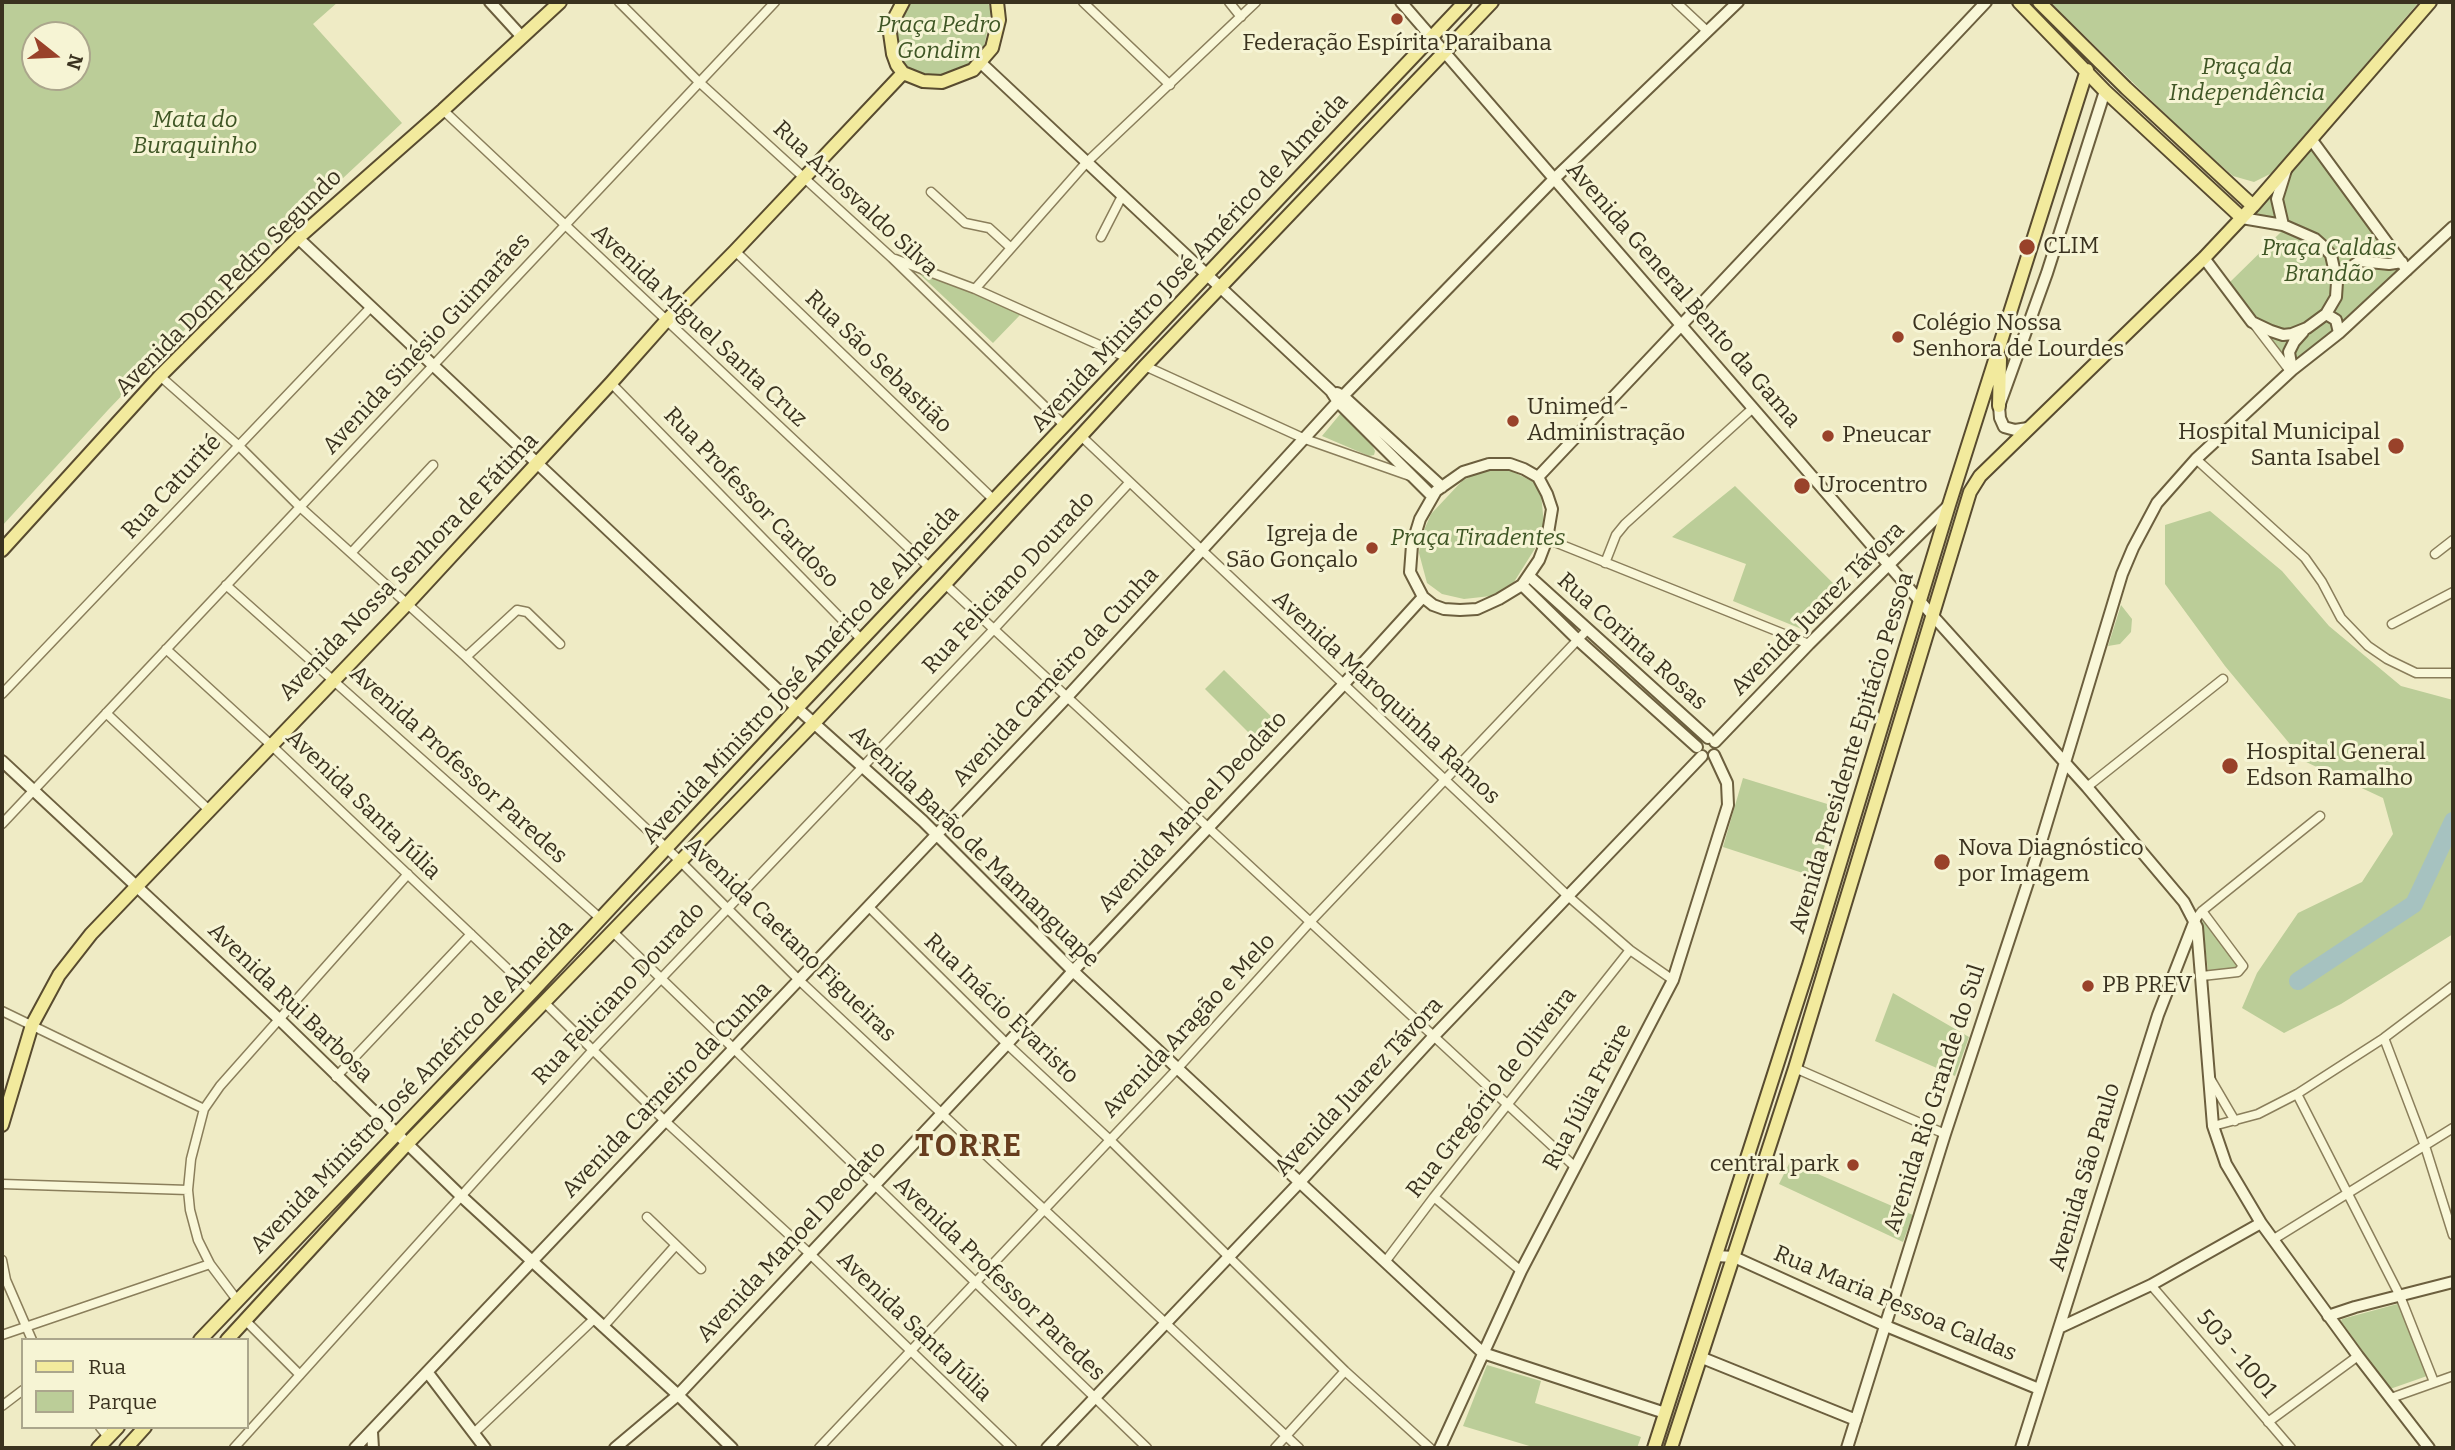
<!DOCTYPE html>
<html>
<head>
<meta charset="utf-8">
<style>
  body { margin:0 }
  #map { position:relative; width:2455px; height:1450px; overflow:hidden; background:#efebc5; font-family:Bitter,serif }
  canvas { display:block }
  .frame { position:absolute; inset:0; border:4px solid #3a321f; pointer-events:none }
  .legend { position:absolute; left:21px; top:1338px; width:228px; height:91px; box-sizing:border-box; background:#f6f4d4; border:2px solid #aba68c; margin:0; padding:9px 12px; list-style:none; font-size:21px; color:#3a321f }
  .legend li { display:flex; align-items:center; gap:14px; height:35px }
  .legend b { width:35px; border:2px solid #aba68c }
  .north { position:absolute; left:21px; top:21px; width:70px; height:70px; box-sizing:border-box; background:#f6f4d4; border:2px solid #aba68c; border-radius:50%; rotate:108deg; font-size:19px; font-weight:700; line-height:28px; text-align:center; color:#3a321f }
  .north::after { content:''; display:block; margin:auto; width:24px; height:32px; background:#99422a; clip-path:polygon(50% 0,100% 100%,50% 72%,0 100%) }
</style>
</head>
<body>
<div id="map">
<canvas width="2455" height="1450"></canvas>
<div class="frame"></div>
<ul class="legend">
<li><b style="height:9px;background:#f2ea9d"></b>Rua</li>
<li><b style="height:19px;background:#bbcd98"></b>Parque</li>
</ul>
<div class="north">N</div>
</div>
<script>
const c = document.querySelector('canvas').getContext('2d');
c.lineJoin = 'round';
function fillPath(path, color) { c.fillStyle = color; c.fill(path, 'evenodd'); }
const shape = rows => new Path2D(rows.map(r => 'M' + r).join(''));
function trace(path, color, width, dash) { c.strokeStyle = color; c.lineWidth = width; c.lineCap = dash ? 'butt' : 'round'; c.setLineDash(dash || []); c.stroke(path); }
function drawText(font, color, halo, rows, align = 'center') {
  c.font = font + ' Bitter,serif'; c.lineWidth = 6; c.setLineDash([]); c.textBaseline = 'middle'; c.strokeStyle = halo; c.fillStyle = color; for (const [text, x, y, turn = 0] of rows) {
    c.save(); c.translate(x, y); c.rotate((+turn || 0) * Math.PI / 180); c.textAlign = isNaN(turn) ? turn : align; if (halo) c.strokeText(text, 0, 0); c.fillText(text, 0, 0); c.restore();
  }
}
fillPath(shape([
  [2,2,338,2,313,24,402,123,221,292,108,410,2,526],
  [35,35,77,35,77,77,35,77],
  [910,2,988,2,991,12,983,52,967,67,947,77,924,78,905,65,897,39,899,25],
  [2050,2,2419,2,2272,173,2254,182,2233,176,2193,141],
  [2310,148,2407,270,2292,370,2230,282,2281,232,2254,214],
  [913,268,1021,314,993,343],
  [1341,413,1372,445,1375,451,1374,455,1369,456,1322,436],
  [1507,469,1534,482,1541,494,1544,524,1541,539,1514,582,1491,596,1464,599,1442,594,1427,583,1419,553,1421,537,1431,514,1462,481,1481,471],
  [1735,486,1843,593,1804,630,1733,601,1746,564,1672,537],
  [2210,511,2282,571,2329,626,2401,686,2453,700,2453,934,2341,1004,2284,1033,2242,1008,2257,973,2298,913,2362,882,2393,834,2383,798,2304,761,2225,666,2165,584,2165,525],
  [2121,605,2132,619,2131,632,2120,644,2108,646],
  [1224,670,1283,728,1263,747,1205,689],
  [1743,778,1837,807,1815,877,1723,847],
  [2202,919,2238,963,2236,968,2208,971],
  [1893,993,1969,1037,1955,1076,1875,1041],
  [1790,1162,1913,1215,1903,1242,1779,1184],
  [2401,1303,2427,1376,2390,1389,2341,1321,2342,1319],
  [1487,1365,1541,1381,1535,1403,1641,1437,1637,1448,1536,1448,1463,1426]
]), '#bbcd98');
trace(shape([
  [2298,981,2414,904,2453,821]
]), '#a6c2c0', 18);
const street = shape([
  [619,2,698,81,892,258,1065,426],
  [1083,2,1170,85],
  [1229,2,1241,17],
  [1676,2,1707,31],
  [443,110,930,568],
  [931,192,965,223,989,228,1011,248],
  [1101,237,1122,196],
  [735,251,994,500],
  [895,259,975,289,1128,358],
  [975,289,1086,163,1256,2],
  [2254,324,2290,371],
  [1145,366,1305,439,1410,476],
  [160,376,238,445,299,506,466,657,681,862,800,981,1299,1448],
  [611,383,862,640],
  [1080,435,1568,896,1630,950,1673,980],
  [2196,459,2305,558,2322,582,2341,618,2368,646,2387,659,2416,673,2453,673],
  [1547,539,1809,644],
  [352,552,433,465],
  [2435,554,2453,540],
  [1605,563,1616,535,1625,524,1753,408],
  [945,584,1574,1166],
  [226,585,601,919],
  [2392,624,2453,592],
  [166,649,270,744,532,992],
  [466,657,517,610,527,612,560,644],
  [2,694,371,307],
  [106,713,209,810],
  [2087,787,2223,679],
  [2,824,775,2],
  [869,907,1007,1044,1110,1140,1345,1371,1430,1448],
  [2195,920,2202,911,2320,816],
  [613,932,1147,1448],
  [2202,976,2238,972,2243,966,2202,911],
  [545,1003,665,1121,809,1253,1012,1448],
  [2,1011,204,1109],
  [2384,1038,2425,1146,2453,1235],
  [1795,1068,1945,1134],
  [336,1077,471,934],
  [2211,1080,2235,1121],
  [2297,1094,2400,1296,2434,1382],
  [2213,1126,2258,1114,2297,1094,2384,1038,2453,986],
  [2,1184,188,1190],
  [1434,1197,1521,1271],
  [647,1217,701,1269],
  [2274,1239,2453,1128],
  [2,1260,6,1280,32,1340],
  [1385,1262,1434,1197,1630,950],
  [2151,1285,2291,1448],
  [237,1300,210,1264,198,1240,190,1210,188,1190,191,1159,204,1109,220,1086,408,874],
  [245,1320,300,1375],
  [603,1327,676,1245],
  [2,1335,210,1264],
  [2391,1398,2453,1376],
  [2,1406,23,1390],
  [2268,1422,2358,1356],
  [100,1427,108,1437],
  [474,1433,594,1319],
  [234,1448,593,1050,995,628,1129,483],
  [819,1448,1178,1068,1311,921,1587,630],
  [1275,1448,1345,1371]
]);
const secondary = shape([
  [490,2,522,37],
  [1401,2,1933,616,2087,787,2184,902,2197,927,2213,1126,2226,1164,2261,1223,2358,1356,2429,1448],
  [981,63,1331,391,1338,402,1432,496],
  [2311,139,2407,270],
  [2283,225,2277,199,2286,170],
  [298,238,797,708,923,821,1073,971,1483,1353,1665,1413],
  [2204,258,2252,322,2271,331,2283,335,2292,334,2307,328,2326,314,2336,297,2337,282,2331,255,2324,247,2315,239,2283,225,2242,218],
  [2336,277,2360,261,2389,264,2402,262],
  [2326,314,2336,320,2339,333],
  [2292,370,2289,352,2294,342,2303,332],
  [1337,393,1343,396,1442,487],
  [2028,428,2015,430,2004,427,2000,418,1999,406,2047,273,2105,91],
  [1489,464,1510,464,1524,469,1538,477,1547,494,1552,509,1547,539,1539,560,1522,585,1499,599,1477,609,1460,610,1444,609,1433,605,1423,597,1410,572,1412,545,1420,519,1436,491,1463,472,1489,464],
  [1538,477,1986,2],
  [1529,576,1708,738],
  [1522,585,1578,640,1697,747],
  [1715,742,1809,644,1947,507],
  [2,761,280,1020,460,1195,678,1395,732,1448],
  [1716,1256,1734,1257,1886,1326,2039,1389],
  [2328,1316,2355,1307,2453,1282],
  [2061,1327,2151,1285,2261,1223],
  [1700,1357,1856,1420],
  [428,1373,485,1448],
  [372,1432,373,1448],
  [355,1448,1068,696,1343,396,1555,178,1738,2],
  [615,1448,678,1395,1007,1044,1073,971,1343,685,1423,597],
  [1047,1448,1299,1183,1433,1037,1702,756],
  [1440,1448,1521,1271,1673,980,1728,805,1727,783,1714,755],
  [1847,1448,1945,1134,2037,855,2122,574,2133,548,2157,503,2196,459,2292,370,2339,333,2453,227],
  [2021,1448,2158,1015,2195,920]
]);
const primary = shape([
  [903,2,892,23,890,33,893,54,897,65,903,73,923,81,942,82,973,70,992,48,999,20,997,2],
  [2019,2,2105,91,2242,218],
  [2253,206,2430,2],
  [1999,406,2000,359],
  [2,550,160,376,298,238,443,110,560,2],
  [2,1125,32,1025,59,975,91,934,408,603,611,383,666,321,735,251,903,73],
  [200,1340,532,992,797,708,1465,2],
  [227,1340,407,1144,814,723,945,584,1145,366,1492,2],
  [98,1448,118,1427],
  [126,1448,145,1427],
  [1654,1448,1809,965,1949,505,2087,70],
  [1671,1448,1795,1068,1970,492,1980,476,2204,258,2253,206,2126,88,2039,2]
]);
trace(street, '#8a7e5b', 11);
trace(secondary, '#6c5f3e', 14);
trace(primary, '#584b2f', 16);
trace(street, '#f9f7d8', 8);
trace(secondary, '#f9f7d8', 10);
trace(primary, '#f2ea9d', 12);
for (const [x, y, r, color] of [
  [1397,19,7,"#99422a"],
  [2027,247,9,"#99422a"],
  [1898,337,7,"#99422a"],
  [1513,421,7,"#99422a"],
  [1828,436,7,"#99422a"],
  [2396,446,9,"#99422a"],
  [1802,486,9,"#99422a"],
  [1372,548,7,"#99422a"],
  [2230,766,9,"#99422a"],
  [1942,862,9,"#99422a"],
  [2088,986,7,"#99422a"],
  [1853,1165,7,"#99422a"]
]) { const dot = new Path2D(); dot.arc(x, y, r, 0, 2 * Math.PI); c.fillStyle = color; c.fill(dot); trace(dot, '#f6f4d4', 2.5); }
drawText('italic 23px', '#3f5625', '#f6f4d4', [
  ["Praça Pedro",939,26],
  ["Gondim",939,52],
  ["Praça da",2247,68],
  ["Independência",2247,94],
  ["Mata do",195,121],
  ["Buraquinho",195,147],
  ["Praça Caldas",2329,249],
  ["Brandão",2329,275],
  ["Praça Tiradentes",1478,539]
]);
drawText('23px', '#3a321f', '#f6f4d4', [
  ["Federação Espírita Paraibana",1397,44,"center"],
  ["CLIM",2043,247],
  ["Colégio Nossa",1912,324],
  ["Senhora de Lourdes",1912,350],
  ["Unimed -",1527,408],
  ["Administração",1527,434],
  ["Hospital Municipal",2380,433,"right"],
  ["Santa Isabel",2380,459,"right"],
  ["Pneucar",1842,436],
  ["Urocentro",1818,486],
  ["Igreja de",1358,535,"right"],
  ["São Gonçalo",1358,561,"right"],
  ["Hospital General",2246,753],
  ["Edson Ramalho",2246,779],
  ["Nova Diagnóstico",1958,849],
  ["por Imagem",1958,875],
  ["PB PREV",2102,986],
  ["central park",1839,1165,"right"]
], 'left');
drawText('23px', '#3a321f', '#f6f4d4', [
  ["Rua Ariosvaldo Silva",855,199,43],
  ["Avenida Ministro José Américo de Almeida",1190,263,-47],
  ["Avenida Dom Pedro Segundo",229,283,-45],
  ["Avenida General Bento da Gama",1683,295,49],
  ["Avenida Miguel Santa Cruz",699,326,43],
  ["Avenida Sinésio Guimarães",427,344,-47],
  ["Rua São Sebastião",878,362,44],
  ["Rua Caturité",172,487,-47],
  ["Rua Professor Cardoso",751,498,46],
  ["Avenida Nossa Senhora de Fátima",409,567,-46],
  ["Rua Feliciano Dourado",1009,583,-47],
  ["Avenida Juarez Távora",1818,609,-45],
  ["Rua Corinta Rosas",1632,642,42],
  ["Avenida Ministro José Américo de Almeida",801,675,-47],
  ["Avenida Carneiro da Cunha",1056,677,-47],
  ["Avenida Maroquinha Ramos",1386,698,43],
  ["Avenida Presidente Epitácio Pessoa",1852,753,-73],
  ["Avenida Professor Paredes",458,765,42],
  ["Avenida Santa Júlia",363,805,44],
  ["Avenida Manoel Deodato",1193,812,-47],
  ["Avenida Barão de Mamanguape",974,847,44],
  ["Avenida Caetano Figueiras",790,940,44],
  ["Rua Feliciano Dourado",619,994,-47],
  ["Avenida Rui Barbosa",290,1003,44],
  ["Rua Inácio Evaristo",1001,1009,44],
  ["Avenida Aragão e Melo",1189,1026,-47],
  ["Avenida Ministro José Américo de Almeida",412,1087,-46],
  ["Avenida Juarez Távora",1359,1087,-47],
  ["Avenida Carneiro da Cunha",667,1090,-46],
  ["Rua Gregório de Oliveira",1492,1093,-52],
  ["Rua Júlia Freire",1588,1097,-62],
  ["Avenida Rio Grande do Sul",1935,1099,-72],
  ["Avenida São Paulo",2085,1177,-73],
  ["Avenida Manoel Deodato",792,1242,-47],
  ["Avenida Professor Paredes",999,1279,44],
  ["Rua Maria Pessoa Caldas",1895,1304,23],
  ["Avenida Santa Júlia",914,1327,44],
  ["503 - 1001",2236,1354,49]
]);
c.letterSpacing = '2px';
drawText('bold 30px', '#673d1e', '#f6f4d4', [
  ["TORRE",969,1148]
]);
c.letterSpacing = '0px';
</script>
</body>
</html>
